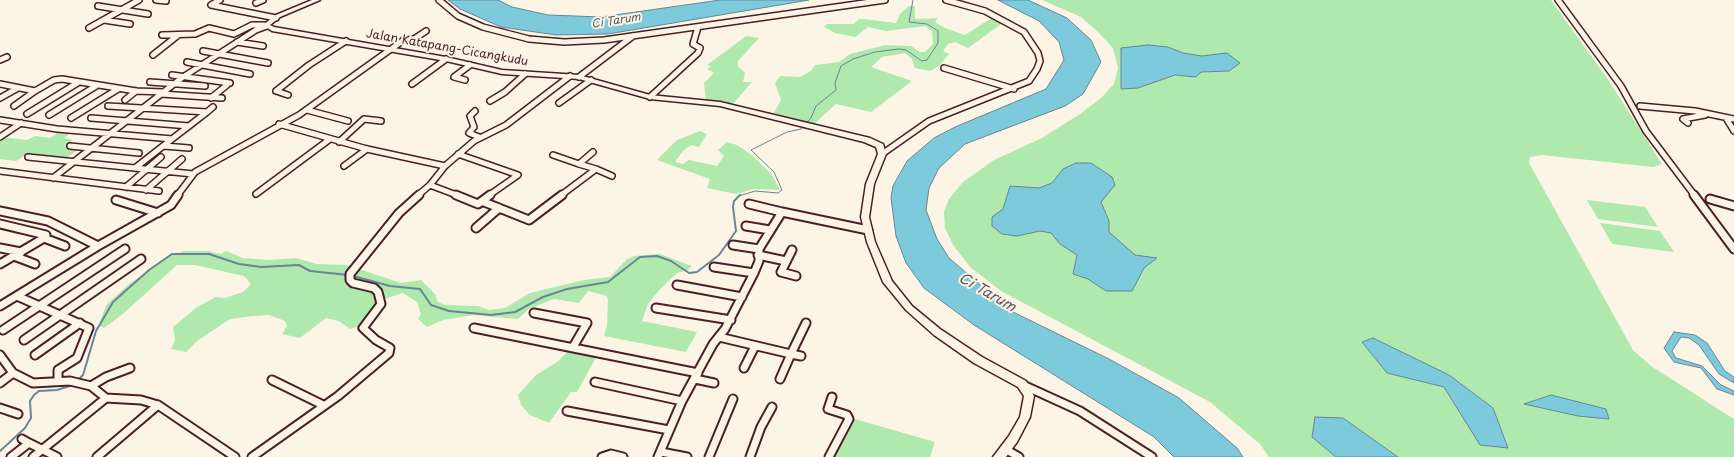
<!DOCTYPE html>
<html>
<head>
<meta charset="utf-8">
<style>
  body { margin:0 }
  canvas { display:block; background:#fcf5e5 }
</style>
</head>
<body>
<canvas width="1734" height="457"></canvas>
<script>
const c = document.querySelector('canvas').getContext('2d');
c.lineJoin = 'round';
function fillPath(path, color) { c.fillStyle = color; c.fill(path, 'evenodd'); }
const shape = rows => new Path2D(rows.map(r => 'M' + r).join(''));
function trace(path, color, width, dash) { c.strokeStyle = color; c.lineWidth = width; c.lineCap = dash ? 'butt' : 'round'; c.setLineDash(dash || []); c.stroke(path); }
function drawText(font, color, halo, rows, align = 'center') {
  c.font = font + ' "Playpen Sans",sans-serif'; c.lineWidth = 4; c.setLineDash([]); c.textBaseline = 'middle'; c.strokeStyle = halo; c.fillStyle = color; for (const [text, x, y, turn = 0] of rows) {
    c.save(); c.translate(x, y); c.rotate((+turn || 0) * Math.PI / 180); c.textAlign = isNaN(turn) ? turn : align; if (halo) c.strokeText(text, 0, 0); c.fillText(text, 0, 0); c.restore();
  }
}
fillPath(shape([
  [1042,0,1551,0,1607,78,1662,164,1653,167,1542,155,1530,157,1529,163,1633,350,1651,366,1734,419,1734,457,1269,457,1260,444,1210,402,1001,291,970,267,953,245,945,228,944,212,949,199,963,182,994,160,1042,138,1080,114,1101,98,1114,84,1118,68,1113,48,1098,32,1081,17],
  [909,6,915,6,915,19,938,18,935,22,945,28,965,35,993,17,1004,22,968,48,955,42,948,44,943,51,949,54,939,66,930,71,915,68,912,59,905,53,882,57,871,67,912,81,871,112,836,104,813,125,774,113,781,100,775,83,780,76,800,77,811,71,815,65,839,62,850,54,885,45,911,46,920,52,925,52,933,44,932,31,925,26,886,31,868,27,855,37,835,33,824,27,827,24,854,24,859,19,864,19,896,23,900,14],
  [746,36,759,38,738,61,738,66,745,73,743,82,752,82,733,104,706,101,704,83,714,73,707,69,711,66,707,65],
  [60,131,71,133,64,138,73,140,65,146,80,148,65,159,26,155,16,161,0,159,0,138,2,137,27,140,35,136,50,138],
  [700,131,707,134,699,147,691,145,683,151,675,162,683,164,689,160,717,166,724,156,718,150,727,142,737,145,753,156,772,175,780,190,754,189,736,194,707,188,710,179,657,160,677,140],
  [1587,200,1645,207,1658,227,1598,219],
  [1600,223,1660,231,1674,252,1612,244],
  [184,251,208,251,221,254,226,251,243,258,268,260,296,258,317,264,347,265,401,283,421,280,435,294,438,302,445,305,478,306,489,310,505,308,530,293,584,280,610,277,627,259,634,256,660,254,692,266,688,270,677,273,661,288,648,304,642,321,697,332,686,352,604,336,607,325,608,300,607,296,588,291,579,303,554,299,529,309,518,319,474,315,443,320,427,327,418,319,421,314,417,302,403,293,384,299,378,315,370,323,350,329,339,321,326,318,300,338,282,334,287,326,285,321,269,315,253,316,230,319,197,341,186,352,171,349,175,340,173,327,197,307,216,297,225,298,243,292,251,284,244,276,195,265,177,265,124,313,104,328,99,325,106,305,129,284,170,256],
  [569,350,597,356,577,392,571,392,549,423,530,415,521,405,518,395,536,375,557,362],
  [848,417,935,442,930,457,826,457]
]), '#afe9ae');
const water = shape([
  [448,0,498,0,512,7,548,15,601,17,720,0,809,0,608,34,556,35,501,27,460,9,448,0],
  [998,0,1028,0,1067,18,1091,40,1101,62,1083,94,1065,106,965,144,939,168,929,188,926,210,937,239,949,258,1011,311,1111,360,1179,398,1237,448,1243,457,1174,457,1154,437,974,325,924,288,906,263,896,236,891,198,893,186,907,161,934,138,955,127,1046,89,1064,60,1059,42,1039,21,998,0],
  [1148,45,1168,47,1183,53,1202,56,1227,53,1240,63,1229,71,1201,72,1196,77,1175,75,1138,88,1121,89,1121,48,1148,45],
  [1076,163,1091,163,1112,177,1115,185,1101,202,1109,221,1109,232,1135,255,1157,258,1144,268,1132,291,1106,291,1088,279,1073,274,1077,255,1060,244,1051,233,1040,231,1017,236,1002,234,992,226,992,217,1003,209,1010,186,1039,188,1052,183,1063,169,1076,163],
  [1674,332,1695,335,1707,343,1725,371,1734,377,1734,383,1719,374,1699,345,1689,338,1681,337,1672,351,1676,358,1702,366,1721,385,1734,391,1734,395,1717,389,1701,368,1674,362,1664,348,1674,332],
  [1373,338,1449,375,1493,408,1508,448,1480,445,1444,387,1387,373,1362,342,1373,338],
  [1551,395,1606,409,1609,419,1578,416,1524,404,1551,395],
  [1315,417,1343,418,1398,457,1336,457,1312,437,1315,417]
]);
fillPath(water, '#7dcadc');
trace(water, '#698695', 1);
trace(shape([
  [739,196,755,191,778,193,782,190,774,172,751,150,787,132,801,129,811,118,816,106,836,90,835,83,841,66,853,59,875,52,899,49,906,50,922,61,927,60,938,43,938,31,927,24,909,22,913,0]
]), '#698695', 1);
trace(shape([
  [353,276,390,286,420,289,431,305,449,311,491,315,515,312,543,297,567,289,608,282,640,257,657,256,671,261,689,273,697,272,719,255,736,231,733,207,734,201,740,195],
  [78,380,83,375,96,331,113,302,149,270,172,254,209,254,239,264,261,267,299,265,310,271,348,275],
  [0,451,25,428,31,418,30,401,34,395,39,391,57,390,73,385]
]), '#698695', 2);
const streetFar1 = shape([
  [156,0,166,1],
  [220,0,211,5,276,18],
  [439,0,458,16,483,27,529,39,564,42,604,40,885,0],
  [1558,0,1621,86,1646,131,1695,196],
  [256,3,263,0],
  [98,6,148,14],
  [104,20,130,24],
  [89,28,139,0],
  [162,35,195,34,209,28,234,34,252,25,264,25],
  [237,42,263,46],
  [203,51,268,63],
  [153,55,177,36],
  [0,60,7,57],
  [187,62,250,74],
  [944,68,1014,89],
  [172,75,230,83],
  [579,77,633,36],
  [465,80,454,77,470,65],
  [150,82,205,86],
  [0,84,35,91,54,80,62,79,136,91,164,92],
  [412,84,446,59],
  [161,94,222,98],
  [288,95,276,91,309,65,346,41],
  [650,97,698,53,700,48,693,44,698,27],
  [0,98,18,88],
  [211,98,227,85],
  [125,100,136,91],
  [490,101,505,92,525,74],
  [559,103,591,80],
  [14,106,35,91],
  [108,106,207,112,213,107],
  [1640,106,1695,111,1734,119],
  [307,110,348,121],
  [475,111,470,116,474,127,469,133,479,137],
  [27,114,79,82],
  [49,115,96,86],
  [71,118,118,89],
  [91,118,189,126,207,112],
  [1726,118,1734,131],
  [0,120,57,129,172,139,189,126],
  [1688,123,1683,119,1705,115],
  [279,124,367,149,445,166],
  [0,137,21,123],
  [339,142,364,119,381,121],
  [70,146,139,153],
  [164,146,189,148],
  [593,152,579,164,596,169],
  [458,154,518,175,488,196],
  [882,154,929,121,1029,81,1037,69,1040,61,1038,53,1024,32,985,11,946,0],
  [553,155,579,164],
  [28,157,193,174],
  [344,166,367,149],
  [135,168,172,139],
  [0,171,159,191],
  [53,178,183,77,256,30,267,26],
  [430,185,445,166,474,141,506,125,570,76],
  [126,187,161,157],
  [146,190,182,159],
  [256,194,330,139],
  [177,196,195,172,299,115,405,39,414,39,426,31],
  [417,196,430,185,459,196],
  [560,196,596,169,612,176]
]);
const street = shape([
  [456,195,478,204,490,195],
  [1694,195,1734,249],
  [1710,199,1734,206],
  [116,200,158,213],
  [484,202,529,220,562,195],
  [749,204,782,212],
  [0,211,48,221,98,246],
  [0,224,46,235,44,238],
  [746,226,770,230],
  [476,228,499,208],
  [44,238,65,246],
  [733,245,759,249],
  [0,248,21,252],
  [792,250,781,272,796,276],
  [758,255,786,261],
  [14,256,35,264],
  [0,264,44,238],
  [714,267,754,273],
  [677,285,742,297],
  [17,296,89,328,77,358,58,370,58,381],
  [0,306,98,246,171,205,178,195],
  [656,308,731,320],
  [534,313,587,323,573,347],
  [474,328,698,373],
  [3,330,125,249],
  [719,337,791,354,780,379],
  [24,340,141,259],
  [0,355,13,373,33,383,70,381,91,386,106,398,141,400,158,405,235,457],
  [35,355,80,323],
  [801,356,791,354,806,323],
  [744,368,755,346],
  [695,379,714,383],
  [272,380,323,405],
  [595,382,682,401],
  [0,383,13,373],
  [1023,385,1080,411,1152,457],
  [91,386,106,377,130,368],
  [0,408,18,414],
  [567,411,669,430],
  [22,439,29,443],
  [1005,449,1019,457],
  [661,452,687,457],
  [11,457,29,443,57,457],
  [33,457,106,398],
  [97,457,158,405],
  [252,457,338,396,389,353,390,348,376,340,363,328,381,304,378,292,374,288,353,283,350,280,350,274,399,213,419,195],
  [602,457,611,454,623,457],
  [658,457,682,401,713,344,725,329,754,273,759,261,759,249,782,212,868,230],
  [709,457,733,399],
  [750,457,761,427,772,407],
  [829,457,849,419,847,415,828,409,832,397]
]);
const secondary = shape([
  [312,0,320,0,280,17,270,25,274,27,446,57,502,70,579,75,650,95,720,102,870,138,883,144,886,154,874,184,869,217,875,242,892,281,912,306,940,329,982,357,1026,381,1034,396,1030,417,1017,442,1006,457,993,457,1009,436,1020,417,1024,396,1018,387,974,363,934,335,906,310,883,282,867,242,861,217,866,184,878,154,876,147,864,142,720,106,650,99,579,79,502,74,446,61,272,31,263,25,276,15,312,0]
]);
trace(streetFar1, '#4a1f2b', 8);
trace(street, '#4a1f2b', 11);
trace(secondary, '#4a1f2b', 3);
trace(streetFar1, '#fcf5e5', 5);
trace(street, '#fcf5e5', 7);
fillPath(secondary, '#fcf5e5');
drawText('italic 11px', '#595260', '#fcf5e5', [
  ["Ci Tarum",616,21,-9]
]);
drawText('12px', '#4a1f2b', '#fcf5e5', [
  ["Jalan Katapang-Cicangkudu",447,48,10]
]);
drawText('italic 14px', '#595260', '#fcf5e5', [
  ["Ci Tarum",987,293,30]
]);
</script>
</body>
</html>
